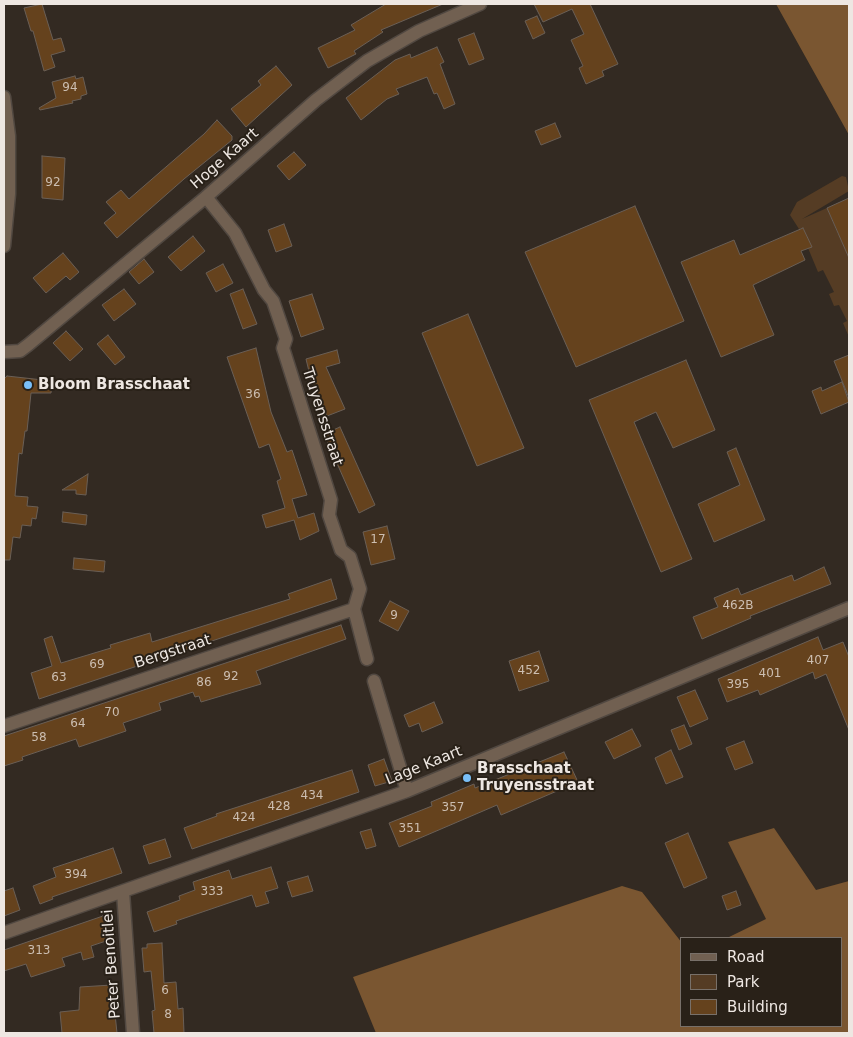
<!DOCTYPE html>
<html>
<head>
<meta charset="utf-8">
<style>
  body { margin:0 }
  #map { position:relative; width:853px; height:1037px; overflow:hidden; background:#332a22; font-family:"DejaVu Sans",sans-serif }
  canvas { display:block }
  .frame { position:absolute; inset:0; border:5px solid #eee7e2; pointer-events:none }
  .legend { position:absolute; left:680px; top:937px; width:162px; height:90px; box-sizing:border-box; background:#292118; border:1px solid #787069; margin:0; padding:6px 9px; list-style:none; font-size:15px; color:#eee7e2 }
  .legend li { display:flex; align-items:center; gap:10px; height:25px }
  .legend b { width:25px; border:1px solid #787069 }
</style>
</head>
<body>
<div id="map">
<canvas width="853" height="1037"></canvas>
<div class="frame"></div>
<ul class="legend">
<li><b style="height:6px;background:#716051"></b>Road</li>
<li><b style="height:14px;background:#553c24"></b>Park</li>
<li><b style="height:14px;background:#65421d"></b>Building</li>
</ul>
</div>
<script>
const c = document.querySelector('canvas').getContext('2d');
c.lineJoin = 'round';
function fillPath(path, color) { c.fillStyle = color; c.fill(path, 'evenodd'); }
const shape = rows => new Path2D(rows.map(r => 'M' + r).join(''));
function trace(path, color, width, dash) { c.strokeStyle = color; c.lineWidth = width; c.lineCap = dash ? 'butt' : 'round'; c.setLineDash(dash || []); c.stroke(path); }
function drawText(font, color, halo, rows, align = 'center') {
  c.font = font + ' "DejaVu Sans",sans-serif'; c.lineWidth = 4; c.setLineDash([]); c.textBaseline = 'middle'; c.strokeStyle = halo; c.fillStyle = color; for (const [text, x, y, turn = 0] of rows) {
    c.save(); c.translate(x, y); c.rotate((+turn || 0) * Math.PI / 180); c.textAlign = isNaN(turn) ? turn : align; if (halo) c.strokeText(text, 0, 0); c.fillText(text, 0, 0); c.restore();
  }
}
fillPath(shape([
  [842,176,846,177,849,191,802,219,827,208,838,234,843,238,841,240,846,250,848,250,849,252,849,337,843,323,847,321,839,305,834,306,829,294,834,292,823,270,818,272,808,248,811,246,803,228,799,229,790,215,797,202]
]), '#553c24');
fillPath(shape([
  [776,4,849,4,849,135],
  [774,828,816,890,849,881,849,1033,376,1033,353,977,622,886,642,892,682,943,682,1026,842,1026,842,938,727,938,766,919,728,842]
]), '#7a5631');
const building = shape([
  [42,4,53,40,61,38,65,51,51,55,55,67,44,71,33,31,31,31,24,8,42,4],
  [386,4,443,4,381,30,383,32,354,51,356,54,328,68,318,48,355,30,351,25,386,4],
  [534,4,590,4,618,64,602,71,604,76,586,84,579,68,583,66,571,40,584,34,572,9,543,22,534,4],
  [537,16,545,33,533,39,525,21,537,16],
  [474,33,484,59,469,65,458,39,474,33],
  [437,47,444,62,440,64,455,104,444,109,437,93,434,94,427,77,396,89,399,94,387,99,361,120,346,98,395,60,410,54,411,58,437,47],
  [276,66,292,85,246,127,231,109,261,85,258,81,276,66],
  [75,76,76,79,83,77,87,94,81,96,81,99,72,101,73,103,40,110,39,108,56,98,52,82,75,76],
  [217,120,232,136,232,140,184,179,117,238,104,223,116,213,106,202,121,190,129,199,204,134,217,120],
  [555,123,561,137,541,145,535,131,555,123],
  [294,152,306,165,289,180,277,166,294,152],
  [42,156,65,158,63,200,42,198,42,156],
  [849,198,849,258,827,208,849,198],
  [635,206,684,321,576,367,525,252,635,206],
  [284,224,292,246,276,252,268,230,284,224],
  [803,228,812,247,801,251,805,260,753,285,774,335,721,357,681,262,734,240,740,255,803,228],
  [193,236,205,251,181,271,168,257,193,236],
  [63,253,79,272,70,280,66,276,46,293,33,278,63,253],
  [144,259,154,272,139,284,129,272,144,259],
  [223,264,233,283,216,292,206,273,223,264],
  [124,289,136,304,114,321,102,305,124,289],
  [243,289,257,324,243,329,230,294,243,289],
  [312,294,324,329,301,337,289,301,312,294],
  [468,314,524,448,477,466,422,333,468,314],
  [66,331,83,349,70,361,53,343,66,331],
  [108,335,125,357,115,365,97,344,108,335],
  [256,348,271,412,287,452,292,450,307,495,292,499,298,518,314,513,319,531,300,540,294,520,266,528,262,515,285,508,277,481,281,479,269,444,259,448,227,357,256,348],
  [337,350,340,363,326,367,345,409,327,416,313,388,306,359,337,350],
  [849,355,849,398,834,361,849,355],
  [686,360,715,430,673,448,656,412,634,422,692,559,661,572,589,400,686,360],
  [7,376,52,381,51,393,31,393,27,431,25,431,22,454,19,453,15,496,28,497,27,506,38,507,36,519,32,518,31,526,22,525,20,538,13,537,10,560,4,560,4,379,7,376],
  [842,382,849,402,821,414,812,391,821,387,822,391,842,382],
  [340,427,375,505,359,513,324,434,340,427],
  [736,448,765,520,714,542,698,504,740,485,727,452,736,448],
  [88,474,86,495,76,494,76,490,62,490,88,474],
  [63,512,87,515,86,525,62,522,63,512],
  [387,526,395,559,371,565,363,532,387,526],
  [74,558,105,561,104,572,73,569,74,558],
  [824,567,831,584,750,616,751,618,702,639,693,617,718,607,714,598,738,588,741,595,792,575,794,581,824,567],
  [331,579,337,599,39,699,31,673,52,666,44,639,52,636,61,663,111,648,110,645,150,633,152,642,290,599,288,594,331,579],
  [390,601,409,611,398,631,379,621,390,601],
  [341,625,346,639,256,671,261,684,201,702,199,696,195,697,193,692,159,703,161,710,123,723,126,731,79,747,76,739,22,757,23,760,4,766,4,736,341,625],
  [818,637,823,650,843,642,849,657,849,730,826,674,815,679,813,672,760,695,758,690,727,702,718,679,818,637],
  [539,651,549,681,519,691,509,661,539,651],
  [695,690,708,719,690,727,677,697,695,690],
  [434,702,443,723,422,732,419,723,409,727,404,715,434,702],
  [684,725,692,744,679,750,671,730,684,725],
  [632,729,641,746,614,759,605,742,632,729],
  [744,741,753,763,735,770,726,748,744,741],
  [671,750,683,777,666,784,655,758,671,750],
  [564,752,578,782,501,815,497,805,399,847,389,823,432,806,431,802,474,784,475,788,564,752],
  [384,759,392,781,375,786,368,765,384,759],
  [352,770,359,792,192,849,184,828,217,816,216,814,352,770],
  [371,829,376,846,366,849,360,832,371,829],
  [688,833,707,878,684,888,665,843,688,833],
  [165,839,171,857,149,864,143,846,165,839],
  [113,848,122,873,52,897,53,899,40,904,33,886,56,877,53,868,113,848],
  [271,867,278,888,265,892,269,903,256,907,252,895,176,921,177,924,154,932,147,912,180,900,179,896,195,890,193,882,229,870,232,879,271,867],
  [308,876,313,891,292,897,287,882,308,876],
  [13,888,20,910,4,916,4,891,13,888],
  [736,891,741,905,727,910,722,896,736,891],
  [103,916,109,940,91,946,94,957,83,960,81,952,62,958,65,966,31,977,26,964,4,971,4,950,103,916],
  [162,943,164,983,176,982,178,1009,183,1008,184,1033,154,1033,152,1011,155,1010,151,971,144,972,142,948,147,948,147,944,162,943],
  [112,985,117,1033,62,1033,60,1012,79,1010,80,987,112,985]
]);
fillPath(building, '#65421d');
trace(building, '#6a5f56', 1);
const minor = shape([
  [4,97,9,136,9,194,4,246],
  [206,197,235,233,264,290,273,301,286,339,283,348,331,500,329,515,341,550,350,557,360,589,354,609,367,659],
  [4,352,20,351,28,345,206,197,316,100,367,61,419,31,480,4],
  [374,681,407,791],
  [4,726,354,609],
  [123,892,133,1033],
  [4,933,407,791,849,608]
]);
trace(minor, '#514841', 15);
trace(minor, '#716051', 12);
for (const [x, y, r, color] of [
  [28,385,5,"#79bff8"],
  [467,778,5,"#79bff8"]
]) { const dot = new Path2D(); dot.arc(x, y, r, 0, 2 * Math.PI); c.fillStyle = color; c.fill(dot); trace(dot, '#292118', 2); }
drawText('12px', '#ccbeb1', null, [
  ["94",70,88],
  ["92",53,183],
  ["36",253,395],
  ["17",378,540],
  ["462B",738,606],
  ["9",394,616],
  ["407",818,661],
  ["69",97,665],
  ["452",529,671],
  ["401",770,674],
  ["92",231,677],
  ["63",59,678],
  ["86",204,683],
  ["395",738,685],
  ["70",112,713],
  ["64",78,724],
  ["58",39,738],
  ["434",312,796],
  ["428",279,807],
  ["357",453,808],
  ["424",244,818],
  ["351",410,829],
  ["394",76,875],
  ["333",212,892],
  ["313",39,951],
  ["6",165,991],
  ["8",168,1015]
]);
drawText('15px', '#eee7e2', '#292118', [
  ["Hoge Kaart",225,159,-41],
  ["Truyensstraat",322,417,72],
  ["Bergstraat",173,652,-18],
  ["Lage Kaart",424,766,-22],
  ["Peter Benoitlei",112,964,-94]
]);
drawText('bold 15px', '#eee7e2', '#292118', [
  ["Bloom Brasschaat",38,385],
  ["Brasschaat",477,769],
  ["Truyensstraat",477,786]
], 'left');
</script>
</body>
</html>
